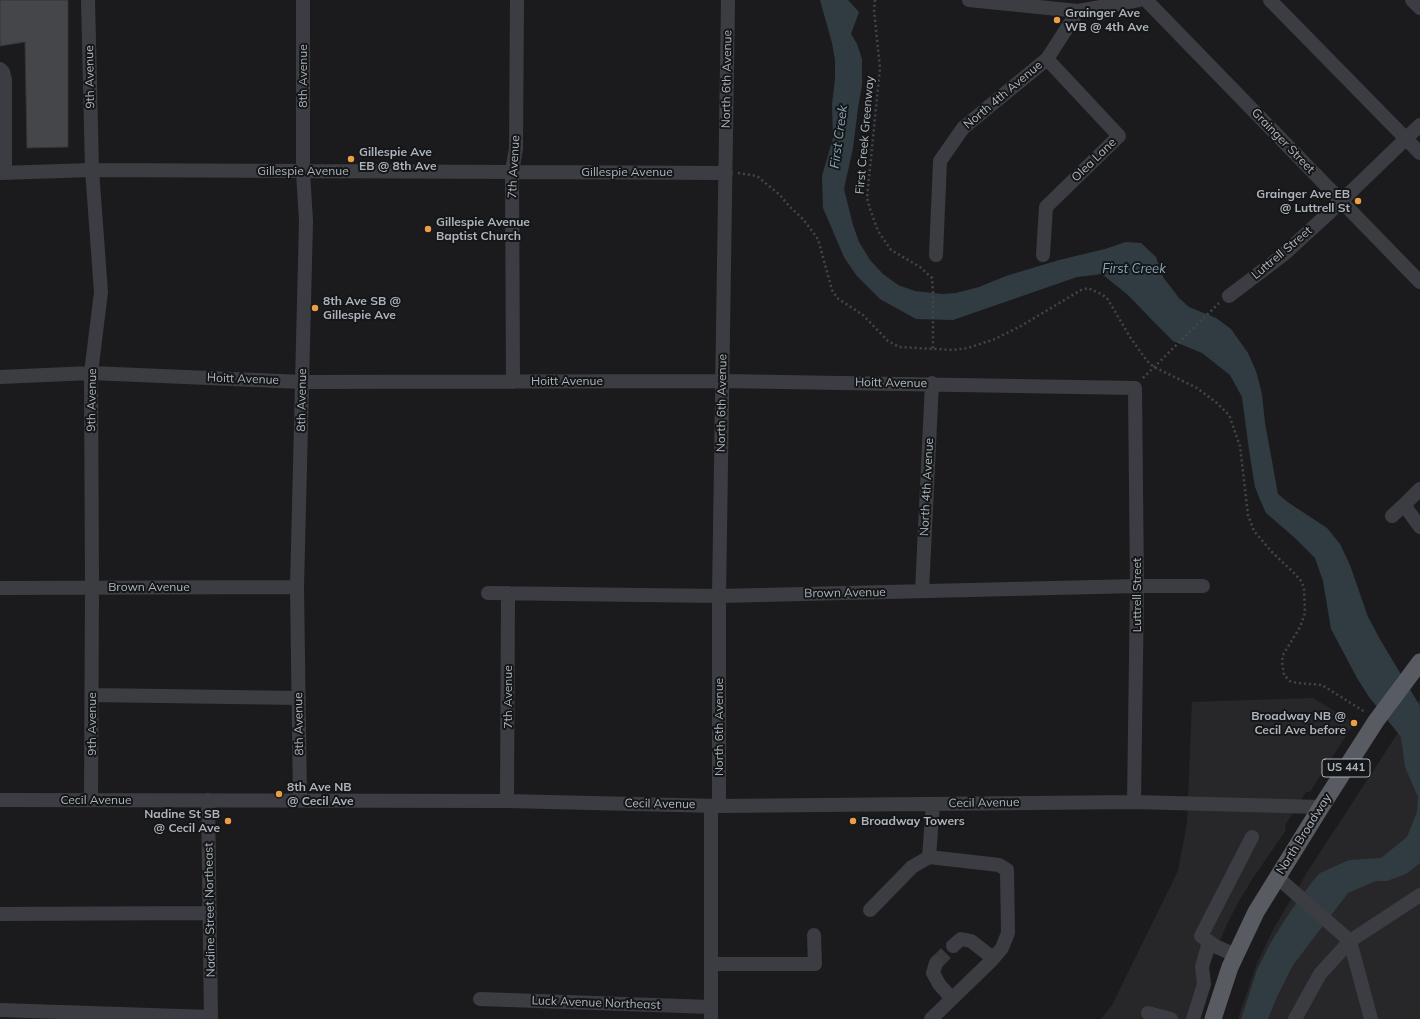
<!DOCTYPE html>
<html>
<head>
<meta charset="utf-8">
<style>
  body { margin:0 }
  canvas { display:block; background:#1b1b1d }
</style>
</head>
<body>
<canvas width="1420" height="1019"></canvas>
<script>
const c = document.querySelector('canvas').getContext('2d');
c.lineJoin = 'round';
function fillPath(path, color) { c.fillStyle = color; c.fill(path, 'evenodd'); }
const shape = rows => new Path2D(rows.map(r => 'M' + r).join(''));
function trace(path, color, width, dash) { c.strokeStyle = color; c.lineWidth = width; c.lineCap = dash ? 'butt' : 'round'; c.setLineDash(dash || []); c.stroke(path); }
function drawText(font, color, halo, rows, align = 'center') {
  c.font = font + ' Mulish,sans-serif'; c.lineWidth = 4; c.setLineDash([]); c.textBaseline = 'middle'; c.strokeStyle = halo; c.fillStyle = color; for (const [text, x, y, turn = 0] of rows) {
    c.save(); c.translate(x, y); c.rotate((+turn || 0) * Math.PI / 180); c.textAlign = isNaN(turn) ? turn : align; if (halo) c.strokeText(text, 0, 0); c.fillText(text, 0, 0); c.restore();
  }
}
fillPath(shape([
  [1313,698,1354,723,1310,792,1306,792,1285,825,1286,830,1253,878,1239,901,1227,924,1211,961,1191,1019,1101,1019,1112,1005,1178,871,1187,823,1192,702],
  [1420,699,1420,1019,1238,1019,1257,963,1274,928,1306,874]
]), '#27272a');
fillPath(shape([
  [820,0,848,0,859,12,851,34,857,44,862,59,862,85,858,108,853,148,844,189,853,225,859,242,870,260,883,274,898,285,915,291,942,294,956,293,979,287,1006,276,1059,260,1105,249,1126,242,1141,243,1156,257,1163,277,1179,298,1189,307,1216,318,1231,329,1248,353,1256,371,1262,394,1265,423,1278,494,1289,503,1327,528,1340,544,1350,565,1368,617,1381,641,1420,706,1420,863,1406,874,1387,881,1376,881,1348,893,1293,965,1277,997,1268,1019,1241,1019,1257,970,1271,942,1290,912,1312,882,1320,873,1349,860,1381,858,1407,837,1417,812,1418,797,1405,767,1401,737,1369,697,1357,678,1331,629,1323,581,1315,558,1295,538,1266,513,1261,502,1255,487,1249,450,1242,397,1230,375,1202,353,1173,341,1151,319,1128,295,1102,274,1077,277,953,320,916,319,880,299,856,275,844,257,823,208,822,176,833,138,832,104,835,79,835,60,832,43]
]), '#303c41');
const building = shape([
  [0,0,68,0,68,147,27,148,25,42,0,46,0,0]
]);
fillPath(building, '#45464a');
trace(building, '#353539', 1);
trace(shape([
  [936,963,953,946]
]), '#383a3d', 14, [14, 7]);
trace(shape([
  [875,0,874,10,880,68,867,198,870,209,878,231,891,250,920,267,932,278,933,293,933,349],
  [738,173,757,176,780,195,789,206,803,219,818,239,832,290,837,298,863,315,888,341,899,347,953,350,968,348,995,339,1021,326,1081,290,1088,288,1101,294,1107,298,1130,337,1147,361,1154,367,1197,388,1217,403,1229,415,1240,446,1248,515,1254,531,1271,551,1295,574,1301,581,1304,588,1305,613,1300,627,1283,655,1282,661,1284,675,1290,681,1297,683,1322,685,1365,712],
  [1143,378,1219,303]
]), '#424549', 2.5, [2, 3]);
trace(shape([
  [88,0,92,170,101,292,91,373,92,587,91,800],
  [969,0,1078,11,1139,0],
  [1146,0,1420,282],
  [1270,0,1420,153],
  [1412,0,1420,8],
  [0,69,3,72,5,80,5,173],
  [0,173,92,170,726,173],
  [936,255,940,161,963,128,1047,59,1078,11],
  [1043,255,1046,207,1119,136,1047,59],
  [1229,296,1283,255,1330,212,1420,125],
  [0,377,91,373,303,382,723,381,1135,388,1137,586,1134,802],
  [513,382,512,171,516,149,517,0],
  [1404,505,1420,489],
  [1392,516,1404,505,1420,527],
  [0,588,297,587],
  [922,591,932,383],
  [488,593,719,596,1137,586,1203,586],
  [92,695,299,698],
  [0,800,507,801,719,806,1134,802,1321,807],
  [208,800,211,1019],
  [300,800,297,587,306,221,303,172,303,0],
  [507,801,508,593],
  [719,806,719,596,728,0],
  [1277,877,1350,941,1420,895],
  [870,910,912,867,929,857],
  [0,914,210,913],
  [1350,941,1371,1019],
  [953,946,961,939,971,941,993,958],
  [1235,955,1215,946,1201,936,1252,837],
  [936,963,933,973,939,984,952,999],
  [711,964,815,964,814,935],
  [480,999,711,1007],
  [0,1010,211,1017],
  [1148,1013,1171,1019],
  [711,1019,711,806],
  [931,1019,991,961,1002,948,1008,933,1007,870,999,865,929,857,933,804],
  [1193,1019,1204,984,1202,967,1209,942],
  [1295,1019,1320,974,1350,941]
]), '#3c3d42', 14);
trace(shape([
  [1213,1019,1230,967,1256,912,1321,807,1376,721,1420,662]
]), '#585b61', 17);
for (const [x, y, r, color] of [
  [1057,20,4,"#ee9e42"],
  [351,159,4,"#ee9e42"],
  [1358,201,4,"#ee9e42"],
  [428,229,4,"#ee9e42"],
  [315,308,4,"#ee9e42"],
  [1354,723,4,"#ee9e42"],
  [279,794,4,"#ee9e42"],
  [228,821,4,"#ee9e42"],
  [853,821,4,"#ee9e42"]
]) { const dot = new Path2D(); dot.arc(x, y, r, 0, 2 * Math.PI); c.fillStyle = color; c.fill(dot); trace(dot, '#151618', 1.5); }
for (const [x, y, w] of [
  [1346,768,48]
]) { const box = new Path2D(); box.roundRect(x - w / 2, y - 9, w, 18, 3); c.fillStyle = '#151618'; c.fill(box); trace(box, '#aeb4bc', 1); }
drawText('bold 11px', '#aeb4bc', null, [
  ["US 441",1346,768]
]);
drawText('bold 12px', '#aeb4bc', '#151618', [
  ["Grainger Ave",1065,13],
  ["WB @ 4th Ave",1065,27],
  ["Gillespie Ave",359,152],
  ["EB @ 8th Ave",359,166],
  ["Grainger Ave EB",1350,194,"right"],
  ["@ Luttrell St",1350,208,"right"],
  ["Gillespie Avenue",436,222],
  ["Baptist Church",436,236],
  ["8th Ave SB @",323,301],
  ["Gillespie Ave",323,315],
  ["Broadway NB @",1346,716,"right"],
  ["Cecil Ave before",1346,730,"right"],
  ["8th Ave NB",287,787],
  ["@ Cecil Ave",287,801],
  ["Nadine St SB",220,814,"right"],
  ["@ Cecil Ave",220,828,"right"],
  ["Broadway Towers",861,821]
], 'left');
drawText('12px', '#aeb4bc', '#151618', [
  ["8th Avenue",303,76,-90],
  ["9th Avenue",90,77,-91],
  ["North 6th Avenue",727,79,-89],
  ["North 4th Avenue",1003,95,-40],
  ["First Creek Greenway",865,135,-85],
  ["Grainger Street",1283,141,46],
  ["Olea Lane",1094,160,-44],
  ["7th Avenue",514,167,-87],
  ["Gillespie Avenue",303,171],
  ["Gillespie Avenue",627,172],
  ["Luttrell Street",1282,253,-40],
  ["Hoitt Avenue",243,379,2],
  ["Hoitt Avenue",567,381],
  ["Hoitt Avenue",891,383,1],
  ["9th Avenue",92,400,-89],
  ["8th Avenue",302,400,-89],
  ["North 6th Avenue",722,403,-89],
  ["North 4th Avenue",927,487,-87],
  ["Brown Avenue",149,587],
  ["Brown Avenue",845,593,-1],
  ["Luttrell Street",1137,595,-90],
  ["7th Avenue",508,697,-90],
  ["9th Avenue",92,724,-90],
  ["8th Avenue",299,724,-91],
  ["North 6th Avenue",719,727,-90],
  ["Cecil Avenue",96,800],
  ["Cecil Avenue",984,803,-1],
  ["Cecil Avenue",660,804,1],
  ["North Broadway",1304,834,-58],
  ["Nadine Street Northeast",210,910,-91],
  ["Luck Avenue Northeast",596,1003,2]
]);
drawText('italic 13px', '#86a5b5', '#151618', [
  ["First Creek",839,137,-82],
  ["First Creek",1134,269]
]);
</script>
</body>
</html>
